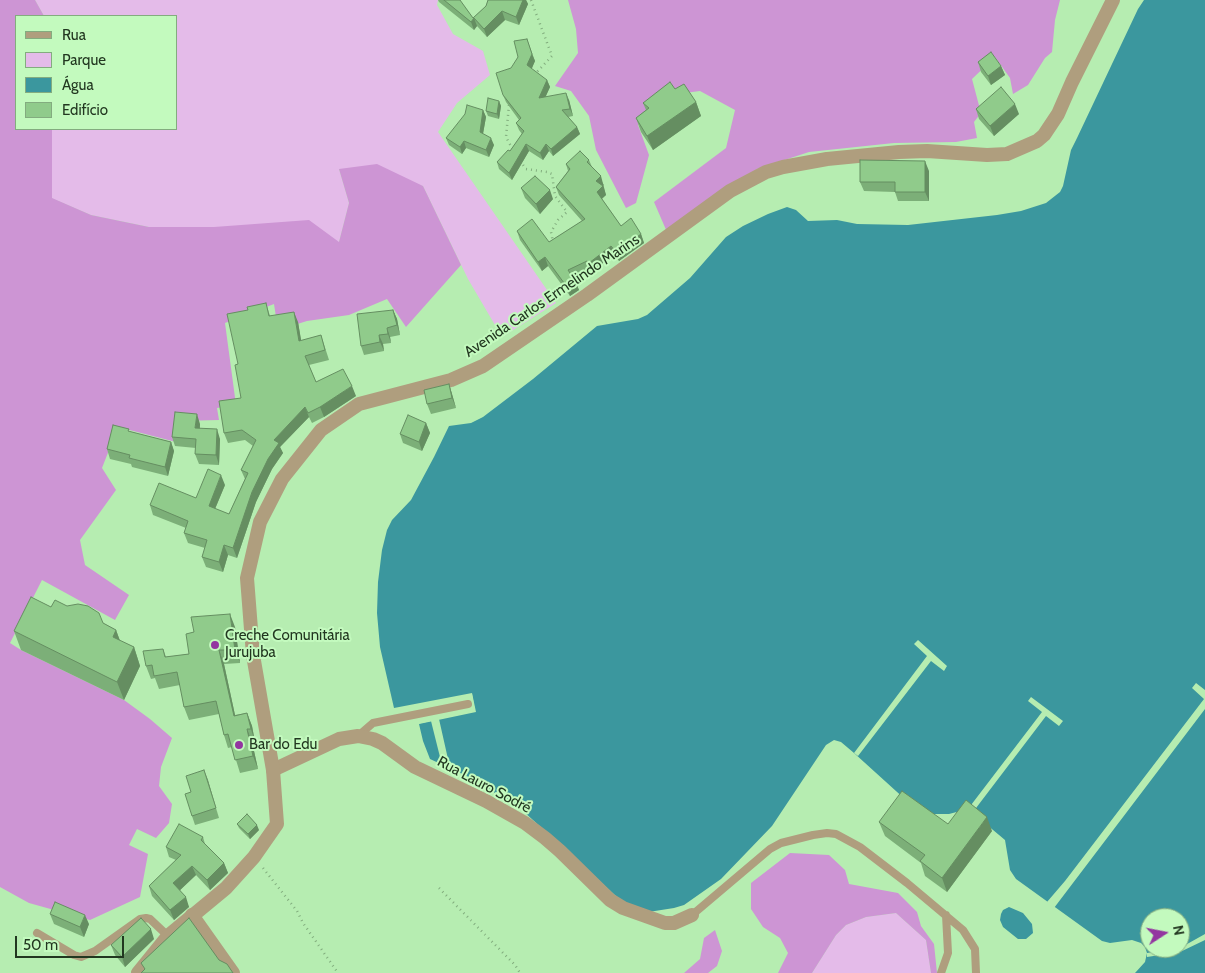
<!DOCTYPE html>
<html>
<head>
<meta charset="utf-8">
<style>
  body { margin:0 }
  #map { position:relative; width:1205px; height:973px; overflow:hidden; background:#b6edb1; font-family:Cabin,sans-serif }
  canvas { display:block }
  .legend { position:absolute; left:15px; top:15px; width:162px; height:115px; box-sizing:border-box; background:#c3fabe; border:1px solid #83ac7f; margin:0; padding:6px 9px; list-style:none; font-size:15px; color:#223720 }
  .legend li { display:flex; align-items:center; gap:10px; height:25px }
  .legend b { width:25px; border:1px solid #83ac7f }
  .north { position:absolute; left:1140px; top:908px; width:50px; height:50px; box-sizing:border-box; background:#c3fabe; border:1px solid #83ac7f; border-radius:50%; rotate:79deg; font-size:14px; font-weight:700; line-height:20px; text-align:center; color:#223720 }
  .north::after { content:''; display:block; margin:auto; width:18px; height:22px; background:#9336a0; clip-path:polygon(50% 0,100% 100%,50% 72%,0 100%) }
  .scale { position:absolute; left:15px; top:936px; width:109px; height:22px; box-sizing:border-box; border:2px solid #223720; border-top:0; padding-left:6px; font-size:15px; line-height:18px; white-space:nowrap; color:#223720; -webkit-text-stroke:4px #c3fabe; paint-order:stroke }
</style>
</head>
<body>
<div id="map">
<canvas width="1205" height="973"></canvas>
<ul class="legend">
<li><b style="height:6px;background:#af9e7e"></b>Rua</li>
<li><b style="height:14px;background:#e4bbe9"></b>Parque</li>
<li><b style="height:14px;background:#3b979e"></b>Água</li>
<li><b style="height:14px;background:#90cb8b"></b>Edifício</li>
</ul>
<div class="north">N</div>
<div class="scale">50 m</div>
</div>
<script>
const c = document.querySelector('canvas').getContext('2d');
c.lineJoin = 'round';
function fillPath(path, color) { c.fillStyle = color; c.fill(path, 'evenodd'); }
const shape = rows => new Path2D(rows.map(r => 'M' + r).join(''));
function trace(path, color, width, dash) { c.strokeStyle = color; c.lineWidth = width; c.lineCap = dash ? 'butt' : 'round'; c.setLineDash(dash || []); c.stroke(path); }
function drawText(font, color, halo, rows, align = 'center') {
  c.font = font + ' Cabin,sans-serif'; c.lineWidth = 4; c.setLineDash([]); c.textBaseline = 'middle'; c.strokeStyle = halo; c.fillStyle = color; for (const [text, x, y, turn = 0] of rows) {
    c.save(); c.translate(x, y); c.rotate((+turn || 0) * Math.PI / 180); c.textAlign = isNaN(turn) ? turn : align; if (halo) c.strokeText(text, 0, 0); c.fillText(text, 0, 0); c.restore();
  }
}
fillPath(shape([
  [35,0,438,0,437,5,453,34,483,51,490,75,457,103,438,132,556,303,502,337,468,279,423,186,339,169,349,203,339,242,214,227,149,227,91,215,51,198,52,129,176,129,176,16,44,16],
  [896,913,926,940,931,973,812,973,836,935,846,925,866,917]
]), '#e4bbe9');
fillPath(shape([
  [0,0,35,0,44,16,16,16,16,129,52,129,52,198,91,215,149,227,214,227,309,220,339,242,349,203,339,169,377,164,423,186,461,265,406,327,387,299,349,315,307,321,278,330,274,304,225,323,236,405,217,408,219,420,179,421,176,442,118,427,102,468,116,490,80,540,85,565,129,595,115,620,42,580,10,643,21,650,124,700,150,719,172,738,161,767,159,786,172,804,169,823,156,838,137,829,129,845,148,854,140,897,90,920,29,903,0,887],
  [568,0,1060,0,1055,20,1052,52,1045,58,1028,85,1013,94,1010,78,995,57,972,79,981,113,974,122,977,138,956,142,894,143,809,152,757,169,667,232,654,202,726,148,735,110,700,91,669,95,638,125,649,155,636,203,626,208,596,150,589,116,571,91,555,86,578,53,576,29],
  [790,853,829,855,845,870,849,884,898,893,917,912,921,926,934,944,937,973,931,973,926,940,896,913,866,917,846,925,836,935,812,973,778,973,788,953,780,938,763,927,751,909,751,883],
  [715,930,722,951,717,966,708,973,684,973,700,959,704,938]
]), '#cd95d4');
fillPath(shape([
  [1144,0,1205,0,1205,973,1135,973,1145,962,1147,953,1145,947,1141,943,1132,940,1110,943,1102,941,1016,879,1010,870,1005,840,968,809,949,814,934,814,907,801,854,753,841,742,834,740,826,745,772,826,721,879,684,905,674,908,642,913,629,908,522,810,471,778,430,759,423,741,419,724,476,712,472,693,394,708,380,647,377,613,378,582,382,550,387,530,392,520,411,500,434,457,449,426,471,423,483,417,533,379,597,326,638,319,647,315,690,278,726,237,743,226,768,214,787,207,796,210,808,221,837,220,857,224,908,225,997,215,1021,211,1046,203,1060,192,1063,186,1071,150,1077,138,1138,9],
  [1150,918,1180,918,1180,948,1150,948],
  [1009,907,1023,913,1032,924,1033,933,1026,939,1018,939,1003,927,1000,920,1001,914,1003,910]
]), '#3b979e');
fillPath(shape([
  [918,640,947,666,944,671,931,661,858,756,854,753,927,656,914,644],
  [1196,683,1205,690,1205,709,1054,908,1047,902,1065,881,1204,699,1192,688],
  [472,694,475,711,439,719,448,759,441,761,431,721,417,724,419,722,473,710,470,696,408,708],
  [1031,697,1063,721,1059,726,1046,716,973,812,968,809,1042,712,1028,701],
  [1205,934,1205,940,1180,952,1147,957,1147,953,1180,948]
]), '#b6edb1');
trace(shape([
  [531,0,552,56,535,74],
  [509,105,506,137,513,150],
  [520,161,526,169,547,172,552,174,555,196,567,212,558,220,551,232,553,242],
  [263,868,297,911,303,923,338,973],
  [439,888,515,965,520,973]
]), '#82ad7e', 2.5, [1, 4]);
trace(shape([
  [358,736,373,723,468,704],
  [692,915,770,849,781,843,813,835,827,833,836,834,860,847,907,883,963,930,975,949,976,973],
  [37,933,74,955,81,957,95,951,140,919,146,918,150,919,168,936],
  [941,973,948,953,946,915]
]), '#af9e7e', 8);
trace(shape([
  [273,770,339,739,358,736,373,739,382,743,415,767,486,801,525,823,545,838,560,851,610,900,623,908,665,923,674,923,692,915],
  [192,915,233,973]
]), '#af9e7e', 14);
trace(shape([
  [138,973,168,936,226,888,254,857,277,824,273,770,253,655,247,578,260,522,282,479,321,430,359,404,451,380,483,366,587,295,730,191,766,172,783,167,827,159,899,152,927,151,987,155,1007,154,1037,141,1044,135,1058,114,1072,82,1113,0]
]), '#af9e7e', 14);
fillPath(shape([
  [438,0,461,0,460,1,473,18,486,6,488,0,526,0,528,4,519,25,505,20,487,37,477,26,474,30,439,2],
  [527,39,535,61,531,69,547,80,550,87,545,97,569,100,573,116,568,117,577,127,580,134,553,156,549,151,543,160,529,151,512,180,499,169,497,162,510,151,522,134,519,130,516,123,519,120,506,102,503,95,518,57],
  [978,62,1001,66,1005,75,991,85,981,72],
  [675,89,696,102,701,116,653,150,641,132,636,118,646,110,643,103],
  [499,101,501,106,499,119,488,116,486,111],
  [976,109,1019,114,994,136,979,119],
  [483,110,486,117,483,134,494,145,489,157,466,148,462,154,449,145,446,138],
  [589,160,592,167,604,185,603,186,606,195,602,199,621,226,641,234,644,243,619,261,614,254,592,272,590,269,573,278,575,281,579,290,570,296,548,266,542,271,520,240,517,231,549,242,582,221,559,195,556,187,568,171,566,164],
  [929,171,929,201,898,201,895,192,864,191,860,182],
  [521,188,553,199,540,214,525,198],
  [266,303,270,316,298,322,301,341,321,335,329,360,309,365,316,382,356,396,324,417,312,423,309,417,280,447,283,453,272,469,256,502,237,558,228,555,223,572,206,567,202,557,205,548,188,543,184,533,186,528,153,515,150,505,196,498,225,485,215,509,229,514,245,479,241,470,253,446,245,440,228,443,224,433,241,398,238,364,248,310],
  [393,310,397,319,400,335,390,337,391,343,383,344,384,351,364,355,361,346],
  [449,384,452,394,456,408,431,414,427,404],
  [426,423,430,433,422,451,403,443,400,434],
  [200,424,200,429,220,439,219,465,199,464,195,454,196,448,175,446,172,437],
  [130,432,171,442,174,451,168,476,132,467,131,464,110,459,107,449],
  [103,623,116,630,120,641,134,647,140,666,124,700,21,650,14,631],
  [235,627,240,663,224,664,235,715,247,713,252,726,255,742,252,742,258,769,240,773,232,747,228,748,224,735,219,714,189,720,184,707,180,685,159,689,155,678,151,679,146,666,163,649,166,657,189,654,194,632],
  [204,770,219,818,195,825,192,816,191,792],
  [879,822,948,824,992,831,947,892,925,876,921,863,885,836],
  [237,824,259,830,250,839,239,828],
  [203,837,205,844,224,863,228,873,210,890,196,875,180,890,189,907,174,920,152,896,149,886,176,860,169,857,166,847],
  [50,914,89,924,84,937,54,924],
  [154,939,125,967,115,955,111,945]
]), '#7caf78');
fillPath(shape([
  [523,0,526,0,528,4,519,25,516,17],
  [502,11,505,20,487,37,484,29],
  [474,18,477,26,474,30,471,22],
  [532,54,535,61,530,73,527,65],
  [1001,66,1005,75,991,85,988,76],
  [547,80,550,87,542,105,539,98],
  [566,93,569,100,573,116,570,109],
  [499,101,501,106,499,119,497,114],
  [696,102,701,116,653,150,647,136],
  [1015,104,1019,114,994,136,990,126],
  [483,110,486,117,482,139,480,132],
  [577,127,580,134,553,156,551,149],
  [491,138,494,145,489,157,486,150],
  [464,141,466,148,462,154,460,147],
  [526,144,529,151,512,180,509,173],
  [546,144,549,151,543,160,540,153],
  [925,161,929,171,929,201,925,192],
  [601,176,606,195,600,200,597,192,596,181],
  [550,190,553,199,540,214,536,204],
  [641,234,644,243,619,261,616,252],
  [611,246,614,254,592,272,589,263],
  [545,257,548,266,542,271,538,262],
  [575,281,579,290,570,296,567,287],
  [393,310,397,319,400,335,397,325],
  [294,312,298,322,303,351,299,341],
  [387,328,390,337,391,343,388,334],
  [379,335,383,344,384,351,380,342],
  [449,384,452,394,456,408,452,398],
  [352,386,356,396,324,417,320,407],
  [305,407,309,417,280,447,283,453,272,469,256,502,237,558,233,548,252,492,274,440],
  [197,414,200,424,199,438,195,428],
  [426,423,430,433,422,451,419,442],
  [217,429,220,439,219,465,216,455],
  [171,442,174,451,168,476,165,467],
  [221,475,225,485,212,516,209,506],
  [224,545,228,555,223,572,219,562],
  [230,614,235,627,240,663,235,650],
  [116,630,123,649,113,637],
  [134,647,140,666,124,700,117,682],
  [219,650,224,664,238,729,234,716],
  [247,713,252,726,255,742,251,729],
  [247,729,252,742,258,769,253,756],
  [204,770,208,780,219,818,216,808],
  [987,817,992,831,947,892,942,878],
  [257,825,259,830,250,839,248,834],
  [224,863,228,873,210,890,207,880],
  [192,866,196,875,177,893,173,883],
  [186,897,189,907,174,920,170,910],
  [85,915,89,924,84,937,80,927],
  [151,929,154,939,125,967,122,957]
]), '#658e61');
const building = shape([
  [444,0,460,0,473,18,486,6,488,0,523,0,516,17,502,11,484,29,474,18,471,22,444,0],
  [527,39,532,54,527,65,547,80,539,98,566,93,570,109,562,110,577,127,551,149,546,144,540,153,526,144,509,173,497,162,508,150,510,151,524,131,516,123,521,118,503,95,496,73,511,68,518,57,514,41,527,39],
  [991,52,1001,66,988,76,978,62,991,52],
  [670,82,675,89,684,84,696,102,647,136,636,118,649,108,643,103,670,82],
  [1001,87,1015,104,990,126,976,109,1001,87],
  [488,98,499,101,497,114,486,111,488,98],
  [467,105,483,110,480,132,491,138,486,150,464,141,460,147,446,138,465,114,467,105],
  [580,151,589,160,587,162,601,176,596,181,603,186,597,192,621,226,631,218,641,234,616,252,611,246,589,263,587,261,568,270,575,281,567,287,545,257,538,262,517,231,532,219,549,242,585,219,556,187,570,169,566,164,580,151],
  [860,160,925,161,925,192,895,192,895,182,860,182,860,160],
  [535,176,550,190,536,204,521,188,535,176],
  [266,303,269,316,294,312,299,341,321,335,325,350,305,356,316,382,343,369,352,386,320,407,308,413,305,407,274,440,279,443,268,459,252,492,233,548,224,545,219,562,202,557,207,540,184,533,188,521,150,505,159,483,196,498,208,469,221,475,209,506,229,514,248,473,241,470,256,440,242,430,224,433,219,401,241,398,235,365,238,364,227,314,248,310,247,307,266,303],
  [393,310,397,325,387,328,388,334,379,335,380,342,361,346,357,314,393,310],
  [449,384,452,398,427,404,424,390,449,384],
  [175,412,197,414,195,428,217,429,216,455,195,454,196,439,172,437,175,412],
  [408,415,426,423,419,442,400,434,408,415],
  [113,425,129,429,128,431,171,442,165,467,129,458,130,455,107,449,113,425],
  [31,597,51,607,55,600,67,606,78,604,88,606,99,613,103,623,116,630,113,637,134,647,117,682,14,631,31,597],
  [230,614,235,650,219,650,234,716,247,713,251,729,247,729,253,756,235,760,228,734,224,735,216,701,184,707,177,672,154,676,152,665,146,666,143,651,163,649,165,657,189,654,186,634,194,632,191,617,230,614],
  [204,770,216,808,192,816,185,794,191,792,186,776,204,770],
  [902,791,948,824,966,800,987,817,942,878,920,861,925,855,879,822,902,791],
  [247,814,257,825,248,834,237,824,247,814],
  [179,824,203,837,201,840,224,863,207,880,192,866,173,883,186,897,170,910,149,886,181,855,166,847,179,824],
  [55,902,85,915,80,927,50,914,55,902],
  [141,918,151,929,122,957,111,945,141,918],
  [189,918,219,960,227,964,233,973,141,973,145,969,141,963,189,918]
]);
fillPath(building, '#90cb8b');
trace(building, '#658e61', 1);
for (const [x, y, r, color] of [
  [215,645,5,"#9336a0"],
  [239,745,5,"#9336a0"]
]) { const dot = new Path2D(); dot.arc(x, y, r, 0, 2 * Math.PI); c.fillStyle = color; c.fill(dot); trace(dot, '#c3fabe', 2); }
drawText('15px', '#223720', '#c3fabe', [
  ["Avenida Carlos Ermelindo Marins",552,296,-34],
  ["Rua Lauro Sodré",484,785,28]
]);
drawText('15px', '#223720', '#c3fabe', [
  ["Creche Comunitária",225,636],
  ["Jurujuba",225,653],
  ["Bar do Edu",249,745]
], 'left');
</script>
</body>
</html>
